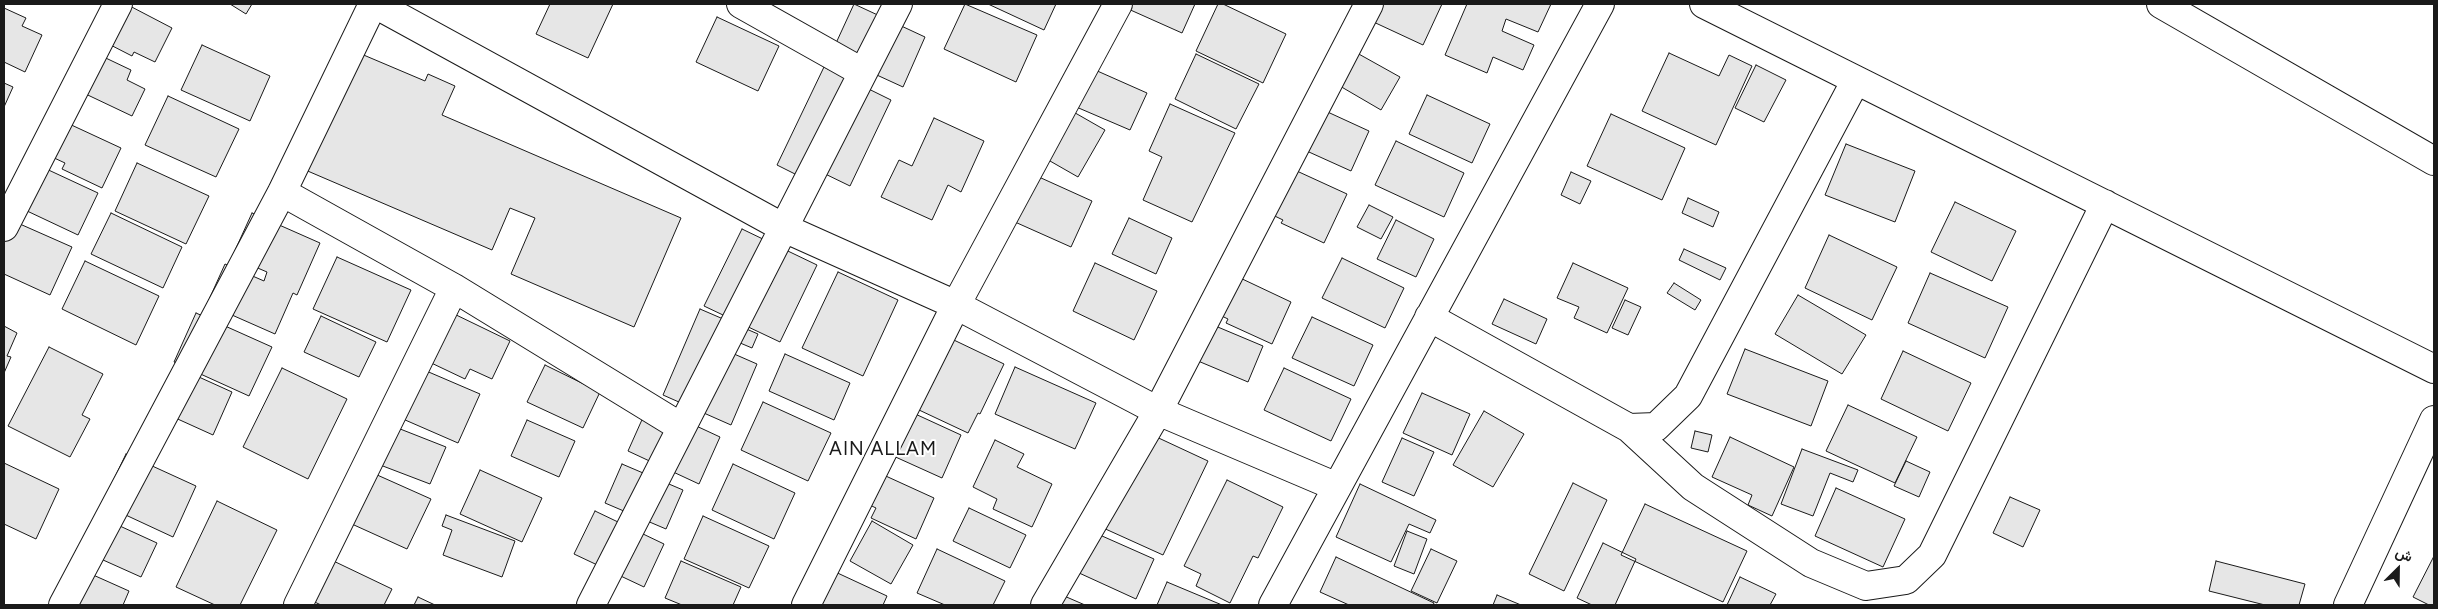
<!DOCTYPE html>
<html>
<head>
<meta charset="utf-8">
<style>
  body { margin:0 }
  #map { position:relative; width:2438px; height:609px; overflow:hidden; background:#fff; font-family:Figtree,Vazirmatn,sans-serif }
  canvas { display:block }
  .frame { position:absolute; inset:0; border:5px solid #1a1a1a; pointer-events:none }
  .north { position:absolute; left:2373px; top:544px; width:50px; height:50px; -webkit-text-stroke:4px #fff; paint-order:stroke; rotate:23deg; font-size:14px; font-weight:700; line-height:20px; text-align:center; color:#1a1a1a }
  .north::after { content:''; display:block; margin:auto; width:18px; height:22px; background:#1a1a1a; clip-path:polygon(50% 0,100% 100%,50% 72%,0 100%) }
</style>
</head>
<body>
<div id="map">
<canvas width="2438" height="609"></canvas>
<div class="frame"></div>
<div class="north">ش</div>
</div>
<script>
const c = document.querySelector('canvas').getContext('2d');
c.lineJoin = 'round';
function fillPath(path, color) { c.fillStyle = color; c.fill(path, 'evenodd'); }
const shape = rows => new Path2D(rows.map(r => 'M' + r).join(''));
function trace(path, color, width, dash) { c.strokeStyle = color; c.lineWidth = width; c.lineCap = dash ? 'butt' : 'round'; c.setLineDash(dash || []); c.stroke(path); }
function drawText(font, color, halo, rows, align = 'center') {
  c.font = font + ' Figtree,sans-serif'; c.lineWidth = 4; c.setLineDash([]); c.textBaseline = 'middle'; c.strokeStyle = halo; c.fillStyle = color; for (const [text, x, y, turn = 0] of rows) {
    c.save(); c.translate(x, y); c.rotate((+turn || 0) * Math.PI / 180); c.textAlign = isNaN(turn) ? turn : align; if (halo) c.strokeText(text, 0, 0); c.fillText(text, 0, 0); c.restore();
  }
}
const building = shape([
  [126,4,172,28,155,62,134,52,132,56,95,37,126,4],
  [230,4,252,4,246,14,230,4],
  [550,4,613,4,588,58,536,34,550,4],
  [854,4,925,37,903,87,831,54,854,4],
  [965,4,1037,35,1016,82,944,49,965,4],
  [988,4,1056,4,1044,30,988,4],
  [1117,4,1195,4,1182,33,1117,4],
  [1218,4,1223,4,1286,34,1263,83,1196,51,1218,4],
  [1356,4,1442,4,1423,45,1352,12,1356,4],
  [1467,4,1551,4,1538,32,1506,19,1502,31,1534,45,1523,70,1493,57,1487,73,1445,55,1467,4],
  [4,8,26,18,22,26,42,35,25,72,4,62,4,8],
  [717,17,779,46,758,91,696,62,717,17],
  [1339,43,1400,77,1381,110,1321,75,1339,43],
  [202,45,270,76,250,121,181,90,202,45],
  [340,45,425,81,428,74,455,86,442,115,681,218,634,327,511,274,535,218,510,208,492,250,289,163,340,45],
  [91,51,131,70,127,80,145,89,132,116,73,88,91,51],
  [1669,53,1719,76,1729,55,1752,66,1716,145,1642,111,1669,53],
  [1196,54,1259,84,1236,129,1175,99,1196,54],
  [1077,62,1147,93,1130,130,1060,100,1077,62],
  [1756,65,1786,80,1764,122,1735,108,1756,65],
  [824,67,891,100,850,186,817,170,811,182,777,165,824,67],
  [4,83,13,87,4,107,4,83],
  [1427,95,1490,124,1472,163,1409,134,1427,95],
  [168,96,239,129,216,177,145,145,168,96],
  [1056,102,1105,130,1078,177,1029,149,1056,102],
  [1308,103,1369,131,1351,171,1289,143,1308,103],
  [1170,104,1235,133,1192,222,1143,200,1162,157,1149,151,1170,104],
  [1611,114,1685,148,1662,200,1587,166,1611,114],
  [52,116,121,148,102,188,62,169,65,163,37,150,52,116],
  [934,118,984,141,961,192,948,185,932,220,881,197,899,160,912,166,934,118],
  [1396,141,1464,173,1444,217,1375,185,1396,141],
  [1846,144,1915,171,1895,222,1825,195,1846,144],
  [27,160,98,193,78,235,8,202,27,160],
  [1275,161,1347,194,1324,243,1281,223,1283,220,1254,206,1275,161],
  [137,163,209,196,186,244,115,211,137,163],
  [1019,168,1092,201,1071,247,997,214,1019,168],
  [1571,172,1591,181,1580,204,1561,195,1571,172],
  [1688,198,1719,212,1713,227,1682,213,1688,198],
  [1955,202,2016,231,1992,281,1931,252,1955,202],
  [1369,205,1393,217,1381,239,1357,227,1369,205],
  [111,213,182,247,163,288,91,254,111,213],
  [252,213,320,243,297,295,293,293,275,334,207,304,225,264,264,281,267,272,232,257,252,213],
  [4,217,72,247,50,295,4,274,4,217],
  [1129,218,1172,238,1156,274,1112,254,1129,218],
  [1396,220,1434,239,1416,277,1377,259,1396,220],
  [742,229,817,265,780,342,704,306,742,229],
  [1829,235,1897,267,1872,320,1805,288,1829,235],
  [1684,249,1726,268,1720,280,1679,260,1684,249],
  [337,257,411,290,387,342,313,309,337,257],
  [1342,258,1404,288,1385,328,1322,298,1342,258],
  [85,261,159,296,136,345,62,309,85,261],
  [1095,263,1157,291,1134,340,1073,311,1095,263],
  [1573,263,1628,288,1607,333,1574,318,1579,307,1557,298,1573,263],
  [1219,268,1291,302,1272,344,1226,323,1228,319,1201,306,1219,268],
  [838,272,898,300,863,376,802,348,838,272],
  [1930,273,2008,307,1985,358,1908,323,1930,273],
  [1674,283,1701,300,1695,310,1667,293,1674,283],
  [1798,295,1866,335,1842,374,1775,334,1798,295],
  [1504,299,1547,319,1536,344,1492,324,1504,299],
  [1625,300,1641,307,1628,335,1612,328,1625,300],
  [700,309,758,334,752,348,726,337,725,350,757,364,731,425,663,395,700,309],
  [448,311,510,341,492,379,470,369,465,379,425,360,448,311],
  [196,313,272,347,249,396,174,362,196,313],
  [321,316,376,342,359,377,304,352,321,316],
  [1194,317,1263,346,1248,382,1179,353,1194,317],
  [1312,317,1373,345,1354,386,1292,358,1312,317],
  [4,326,17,333,7,356,11,357,4,373,4,326],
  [935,331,1004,364,980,414,978,413,968,433,902,402,935,331],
  [49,347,103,374,82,415,90,419,70,457,8,426,49,347],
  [1745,349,1828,381,1811,426,1727,394,1745,349],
  [1903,351,1971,383,1948,431,1881,399,1903,351],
  [785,354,850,383,834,420,769,391,785,354],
  [545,365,600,392,583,428,527,402,545,365],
  [417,367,480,394,458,443,396,416,417,367],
  [1015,367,1096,403,1075,449,995,414,1015,367],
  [179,368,232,392,213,435,160,411,179,368],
  [282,368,347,399,308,479,243,447,282,368],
  [1284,368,1351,399,1331,441,1264,410,1284,368],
  [1422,393,1470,414,1452,455,1403,433,1422,393],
  [763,402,831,433,808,481,741,450,763,402],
  [649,404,720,437,699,484,628,451,649,404],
  [1848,405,1917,437,1895,483,1826,451,1848,405],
  [900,407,961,435,942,478,880,450,900,407],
  [1484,411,1524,434,1493,487,1453,465,1484,411],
  [527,420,575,441,559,477,511,456,527,420],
  [390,425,446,447,430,484,375,463,390,425],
  [1135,427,1208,461,1163,555,1090,522,1135,427],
  [1695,431,1712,435,1708,452,1691,448,1695,431],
  [1730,437,1794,467,1772,516,1748,505,1752,495,1712,477,1730,437],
  [1402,438,1434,452,1414,496,1382,482,1402,438],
  [995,440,1024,454,1017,467,1052,484,1032,527,993,509,997,499,973,487,995,440],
  [1802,449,1858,470,1853,482,1830,473,1813,516,1781,504,1802,449],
  [126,454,196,486,173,537,102,504,126,454],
  [1906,461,1930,472,1919,497,1894,486,1906,461],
  [4,463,59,489,36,539,4,524,4,463],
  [622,464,683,490,666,529,605,503,622,464],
  [733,464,795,493,774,539,712,510,733,464],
  [866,467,934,498,916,539,871,518,876,508,853,497,866,467],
  [366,470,431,499,407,549,343,520,366,470],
  [480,470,542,498,522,542,460,514,480,470],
  [1227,480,1283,507,1258,558,1253,556,1230,603,1196,586,1201,574,1184,566,1227,480],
  [1573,483,1607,500,1564,591,1529,574,1573,483],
  [1360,484,1436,520,1430,533,1409,524,1391,562,1336,537,1360,484],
  [1836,488,1905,519,1883,567,1815,536,1836,488],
  [2010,497,2040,510,2023,547,1993,533,2010,497],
  [217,501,277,530,240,605,215,605,176,587,217,501],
  [1645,504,1747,551,1723,602,1621,555,1645,504],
  [969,508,1026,535,1010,568,953,541,969,508],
  [595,511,664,544,644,587,574,554,595,511],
  [446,515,515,541,502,577,443,555,452,530,442,526,446,515],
  [98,516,157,543,141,577,83,551,98,516],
  [703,516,769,546,749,588,684,559,703,516],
  [872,521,913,545,891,584,850,561,872,521],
  [1084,528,1154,559,1136,599,1066,567,1084,528],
  [1407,531,1427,539,1414,574,1394,566,1407,531],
  [1603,543,1636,559,1615,605,1592,605,1577,598,1603,543],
  [937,549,1005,581,993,605,945,605,917,593,937,549],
  [1431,549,1457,561,1437,603,1411,591,1431,549],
  [323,556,392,589,384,605,321,605,304,597,323,556],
  [2434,556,2434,605,2429,605,2413,597,2434,556],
  [1336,557,1434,603,1433,605,1349,605,1320,592,1336,557],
  [681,561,741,587,733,605,682,605,665,598,681,561],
  [2216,561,2305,584,2299,605,2265,605,2209,591,2216,561],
  [816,563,887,596,883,605,796,605,816,563],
  [73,566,129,591,123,605,82,605,60,596,73,566],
  [1740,577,1776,594,1770,605,1727,605,1740,577],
  [1167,582,1222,605,1157,605,1167,582],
  [1055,592,1085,605,1049,605,1055,592],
  [1497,595,1521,605,1493,605,1497,595],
  [418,597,435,605,414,605,418,597]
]);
fillPath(building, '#e6e6e6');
trace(building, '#1a1a1a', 1);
const street = shape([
  [375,4,784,228,956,305,1158,411,1337,487],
  [741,4,862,72],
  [1704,4,2434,369],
  [2161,4,2434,161],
  [282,192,454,288,681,427],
  [4,227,118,4],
  [1429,317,1629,428,1656,427,1688,396,1856,80],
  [1629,428,1693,487,1811,563,1866,586,1906,580,1932,555,2105,204],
  [63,605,282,192,373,4],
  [298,605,454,288],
  [591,605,898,4],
  [806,605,956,305,1118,4],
  [1045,605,1158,411,1369,4],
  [1273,605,1600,4],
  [2348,605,2434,420]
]);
trace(street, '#1a1a1a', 30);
trace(street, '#fff', 28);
c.letterSpacing = '1px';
drawText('19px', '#1a1a1a', '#fff', [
  ["AIN ALLAM",883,449]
]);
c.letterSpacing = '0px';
</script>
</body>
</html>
